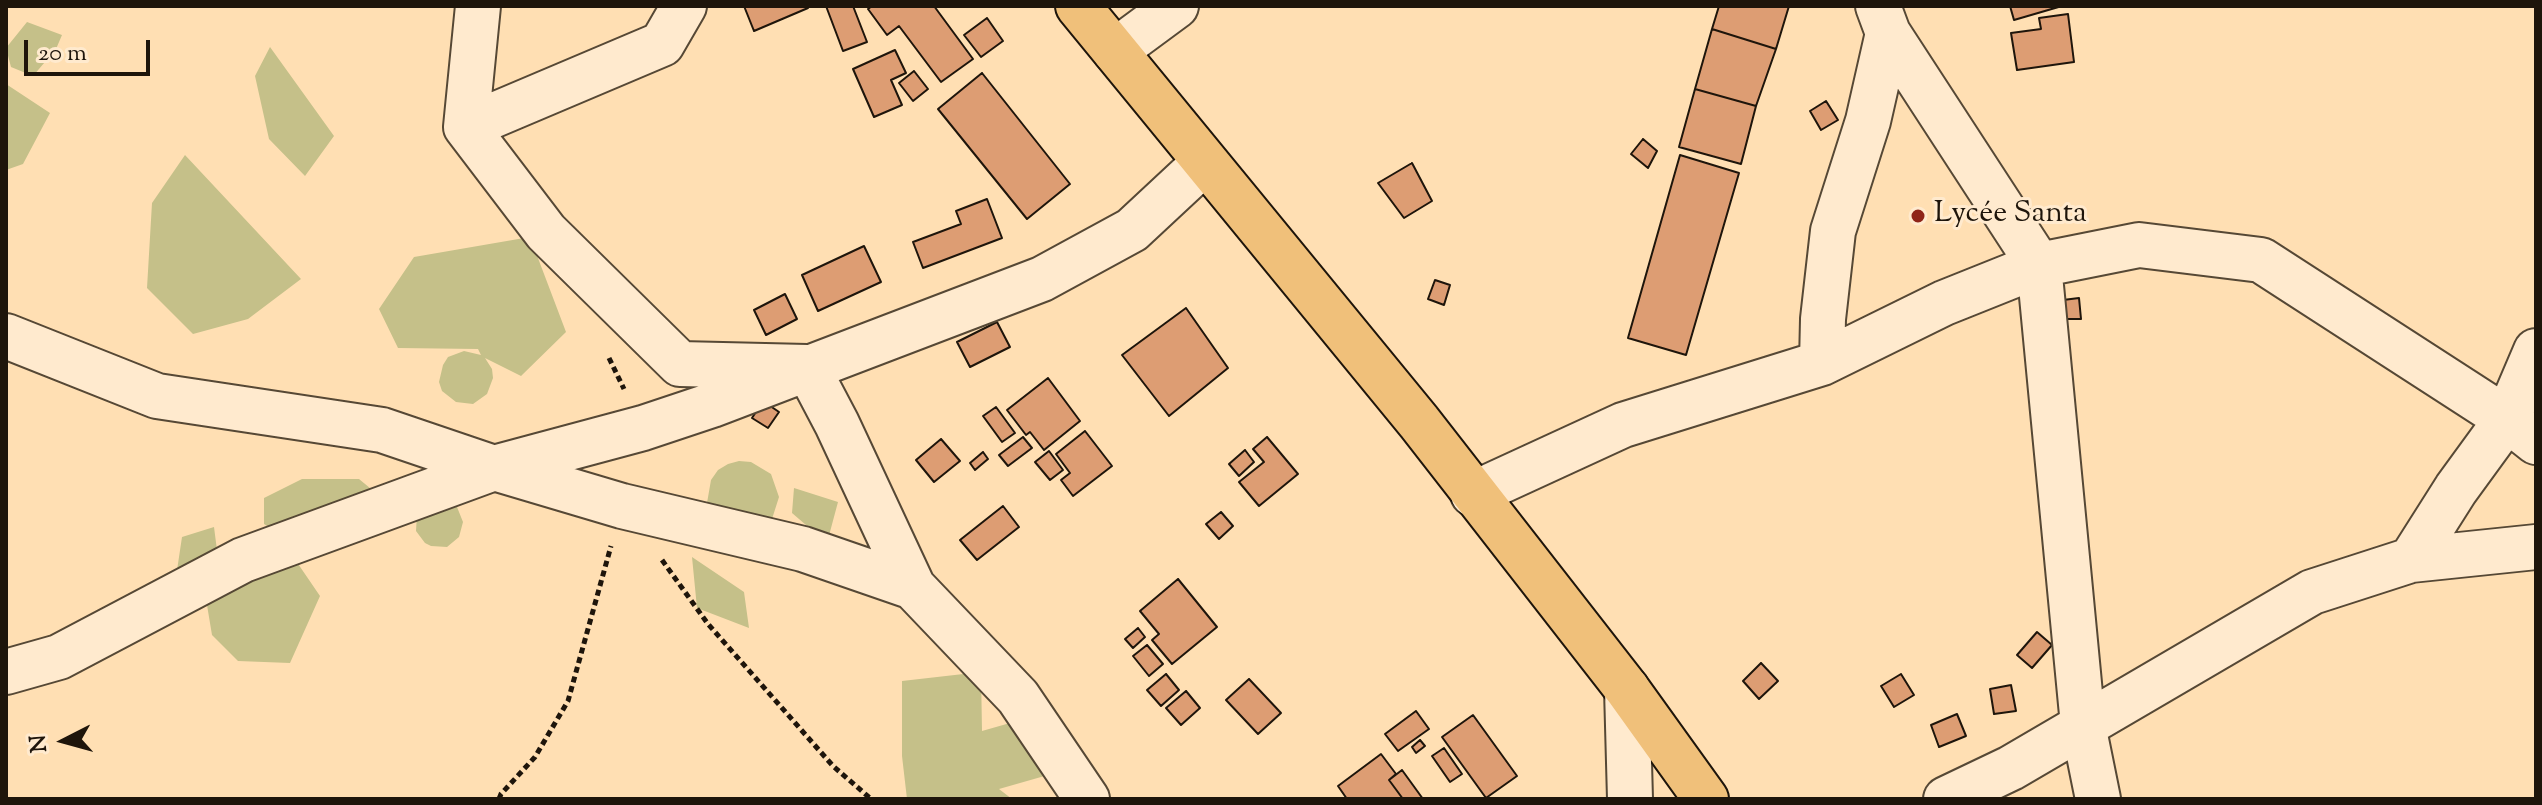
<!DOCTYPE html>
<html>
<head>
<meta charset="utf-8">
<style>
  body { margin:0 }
  #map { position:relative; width:2542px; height:805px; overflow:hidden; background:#ffdfb3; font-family:"Sorts Mill Goudy",serif }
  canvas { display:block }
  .frame { position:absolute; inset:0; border:8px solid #1e150b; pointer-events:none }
  .north { position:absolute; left:24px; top:701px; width:80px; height:80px; -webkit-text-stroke:6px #ffeace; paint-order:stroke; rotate:264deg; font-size:22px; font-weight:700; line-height:32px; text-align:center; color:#1e150b }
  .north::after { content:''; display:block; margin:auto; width:28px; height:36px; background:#1e150b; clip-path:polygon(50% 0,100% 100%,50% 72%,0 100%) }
  .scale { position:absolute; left:24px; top:40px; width:126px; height:36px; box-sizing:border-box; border:4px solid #1e150b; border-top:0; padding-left:10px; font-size:24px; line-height:28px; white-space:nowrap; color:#1e150b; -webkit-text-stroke:6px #ffeace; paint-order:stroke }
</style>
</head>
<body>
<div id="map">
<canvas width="2542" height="805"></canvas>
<div class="frame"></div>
<div class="north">N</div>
<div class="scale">20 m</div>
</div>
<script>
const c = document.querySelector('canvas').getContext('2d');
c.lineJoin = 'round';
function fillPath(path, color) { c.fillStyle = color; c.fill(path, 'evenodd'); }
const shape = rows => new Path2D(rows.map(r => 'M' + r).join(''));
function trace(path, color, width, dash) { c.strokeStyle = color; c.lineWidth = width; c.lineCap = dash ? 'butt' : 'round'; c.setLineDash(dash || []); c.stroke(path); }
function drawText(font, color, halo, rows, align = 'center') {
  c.font = font + ' "Sorts Mill Goudy",serif'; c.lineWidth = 6; c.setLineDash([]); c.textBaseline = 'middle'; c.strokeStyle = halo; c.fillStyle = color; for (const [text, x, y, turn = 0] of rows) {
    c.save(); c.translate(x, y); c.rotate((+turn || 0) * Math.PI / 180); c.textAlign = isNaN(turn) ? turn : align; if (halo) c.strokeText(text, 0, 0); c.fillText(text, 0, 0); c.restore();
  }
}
fillPath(shape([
  [27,22,62,35,56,49,33,76,11,67,6,48],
  [270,47,334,136,305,176,269,139,255,76],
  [6,84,50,113,23,164,6,170],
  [185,155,301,279,248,319,193,334,147,288,152,203],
  [530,237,566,332,521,376,485,358,492,369,493,378,487,394,473,404,456,402,442,391,439,382,443,365,448,357,464,351,481,355,478,349,398,348,379,309,414,257],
  [739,461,751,462,771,474,779,497,772,519,711,514,707,503,711,480,718,470,728,464],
  [302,479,359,479,382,498,299,546,264,524,264,498],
  [794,488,838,502,827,543,792,513],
  [451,502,457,507,463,522,459,537,447,547,431,546,425,543,416,531,417,514],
  [214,527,218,558,176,577,182,537],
  [292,555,320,596,290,663,238,661,212,635,203,581],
  [692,557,744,592,749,628,697,608],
  [981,672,982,731,1017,721,1048,775,999,789,1012,799,907,799,902,756,902,681]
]), '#c5c089');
const building = shape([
  [744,6,807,6,808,8,754,31,744,6],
  [826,6,853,6,867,42,843,51,826,6],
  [872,6,934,6,973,59,941,82,899,26,887,35,868,9,872,6],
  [1719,6,1789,6,1776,49,1712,29,1719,6],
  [2010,6,2062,6,2014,20,2010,6],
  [2068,14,2074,62,2017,70,2011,33,2041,29,2039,18,2068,14],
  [987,18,1003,41,981,57,964,35,987,18],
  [1712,29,1776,49,1756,106,1695,89,1712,29],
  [895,50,906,73,891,80,902,105,874,117,853,69,895,50],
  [914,71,928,89,913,101,899,83,914,71],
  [982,73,1070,184,1027,219,938,109,982,73],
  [1695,89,1756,106,1741,164,1679,147,1695,89],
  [1826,101,1838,120,1821,130,1810,111,1826,101],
  [1643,139,1657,151,1648,168,1631,154,1643,139],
  [1680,155,1739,173,1686,355,1628,338,1680,155],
  [1412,163,1432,201,1404,218,1378,183,1412,163],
  [987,199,1002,238,923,268,913,242,961,224,956,211,987,199],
  [864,246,881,282,818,311,802,275,864,246],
  [1435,280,1450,285,1444,305,1428,299,1435,280],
  [785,294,797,319,766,335,754,310,785,294],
  [2079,298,2081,319,2065,319,2063,300,2079,298],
  [1186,308,1228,368,1169,416,1122,355,1186,308],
  [997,322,1010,347,970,367,957,342,997,322],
  [1048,378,1080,421,1044,450,1030,432,1026,435,1007,410,1048,378],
  [763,401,779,412,768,428,752,418,763,401],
  [996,407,1015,433,1002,442,983,416,996,407],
  [1085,431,1112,466,1073,496,1061,480,1070,473,1056,454,1085,431],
  [1023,437,1032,448,1008,466,999,455,1023,437],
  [1267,437,1298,474,1259,506,1239,482,1264,462,1253,449,1267,437],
  [941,439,960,461,934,482,916,460,941,439],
  [1245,450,1254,462,1239,476,1229,464,1245,450],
  [1049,451,1063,470,1050,480,1035,462,1049,451],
  [983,452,988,459,975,470,970,463,983,452],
  [1003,506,1019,527,977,560,960,540,1003,506],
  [1221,512,1233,526,1219,539,1206,524,1221,512],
  [1178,579,1217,627,1172,664,1152,640,1159,634,1140,611,1178,579],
  [1138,628,1145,637,1133,648,1125,639,1138,628],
  [2037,632,2052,645,2032,668,2017,655,2037,632],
  [1147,645,1163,664,1149,676,1133,656,1147,645],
  [1761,663,1778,681,1759,699,1743,681,1761,663],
  [1166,674,1179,690,1161,706,1147,690,1166,674],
  [1901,674,1914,695,1894,707,1881,686,1901,674],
  [1249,679,1281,713,1258,734,1226,700,1249,679],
  [2011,685,2016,711,1994,714,1990,689,2011,685],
  [1186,691,1200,708,1181,725,1166,708,1186,691],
  [1416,711,1429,729,1398,751,1385,734,1416,711],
  [1957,714,1966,736,1939,747,1931,725,1957,714],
  [1473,715,1517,776,1486,798,1442,737,1473,715],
  [1420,740,1425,746,1416,753,1412,747,1420,740],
  [1444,748,1462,774,1450,782,1432,756,1444,748],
  [1381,754,1396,774,1389,780,1403,799,1347,799,1338,786,1381,754],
  [1402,770,1423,799,1403,799,1389,780,1402,770]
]);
fillPath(building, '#dd9d73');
trace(building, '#1e150b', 2);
const minor = shape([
  [478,6,466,127,546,232,680,364,807,367,837,424,913,587,1018,697,1087,799],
  [1878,6,1888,33,2039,265,2083,725,2098,799],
  [1115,51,1176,6],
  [466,127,662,44,684,6],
  [6,336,157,396,382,430,494,468,622,506,803,549,913,587],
  [1822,363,1823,319,1833,231,1868,121,1888,33],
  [1473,494,1623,425,1822,363,1944,303,2039,265,2139,245,2261,260,2507,419,2536,442],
  [2411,560,2456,489,2507,419,2536,351],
  [6,672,59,657,243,560,494,468,643,428,712,405,1042,279,1132,230,1205,162],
  [1627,689,1630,799],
  [1946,799,2011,768,2312,592,2411,560,2536,547]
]);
const highway = shape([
  [1078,6,1419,422,1627,689,1706,799]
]);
trace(minor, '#564835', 48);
trace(highway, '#1e150b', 48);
trace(shape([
  [609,358,624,389],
  [662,560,708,624,833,766,871,799],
  [499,799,501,794,535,757,568,701,611,546]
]), '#1e150b', 5, [6, 4]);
trace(minor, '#ffeace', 44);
trace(highway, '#f0c07a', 44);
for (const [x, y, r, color] of [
  [1918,216,8,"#8f2418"]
]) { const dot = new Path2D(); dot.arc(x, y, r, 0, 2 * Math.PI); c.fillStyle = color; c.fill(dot); trace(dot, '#ffeace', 3); }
drawText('30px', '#1e150b', '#ffeace', [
  ["Lycée Santa",1934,216]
], 'left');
</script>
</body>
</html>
